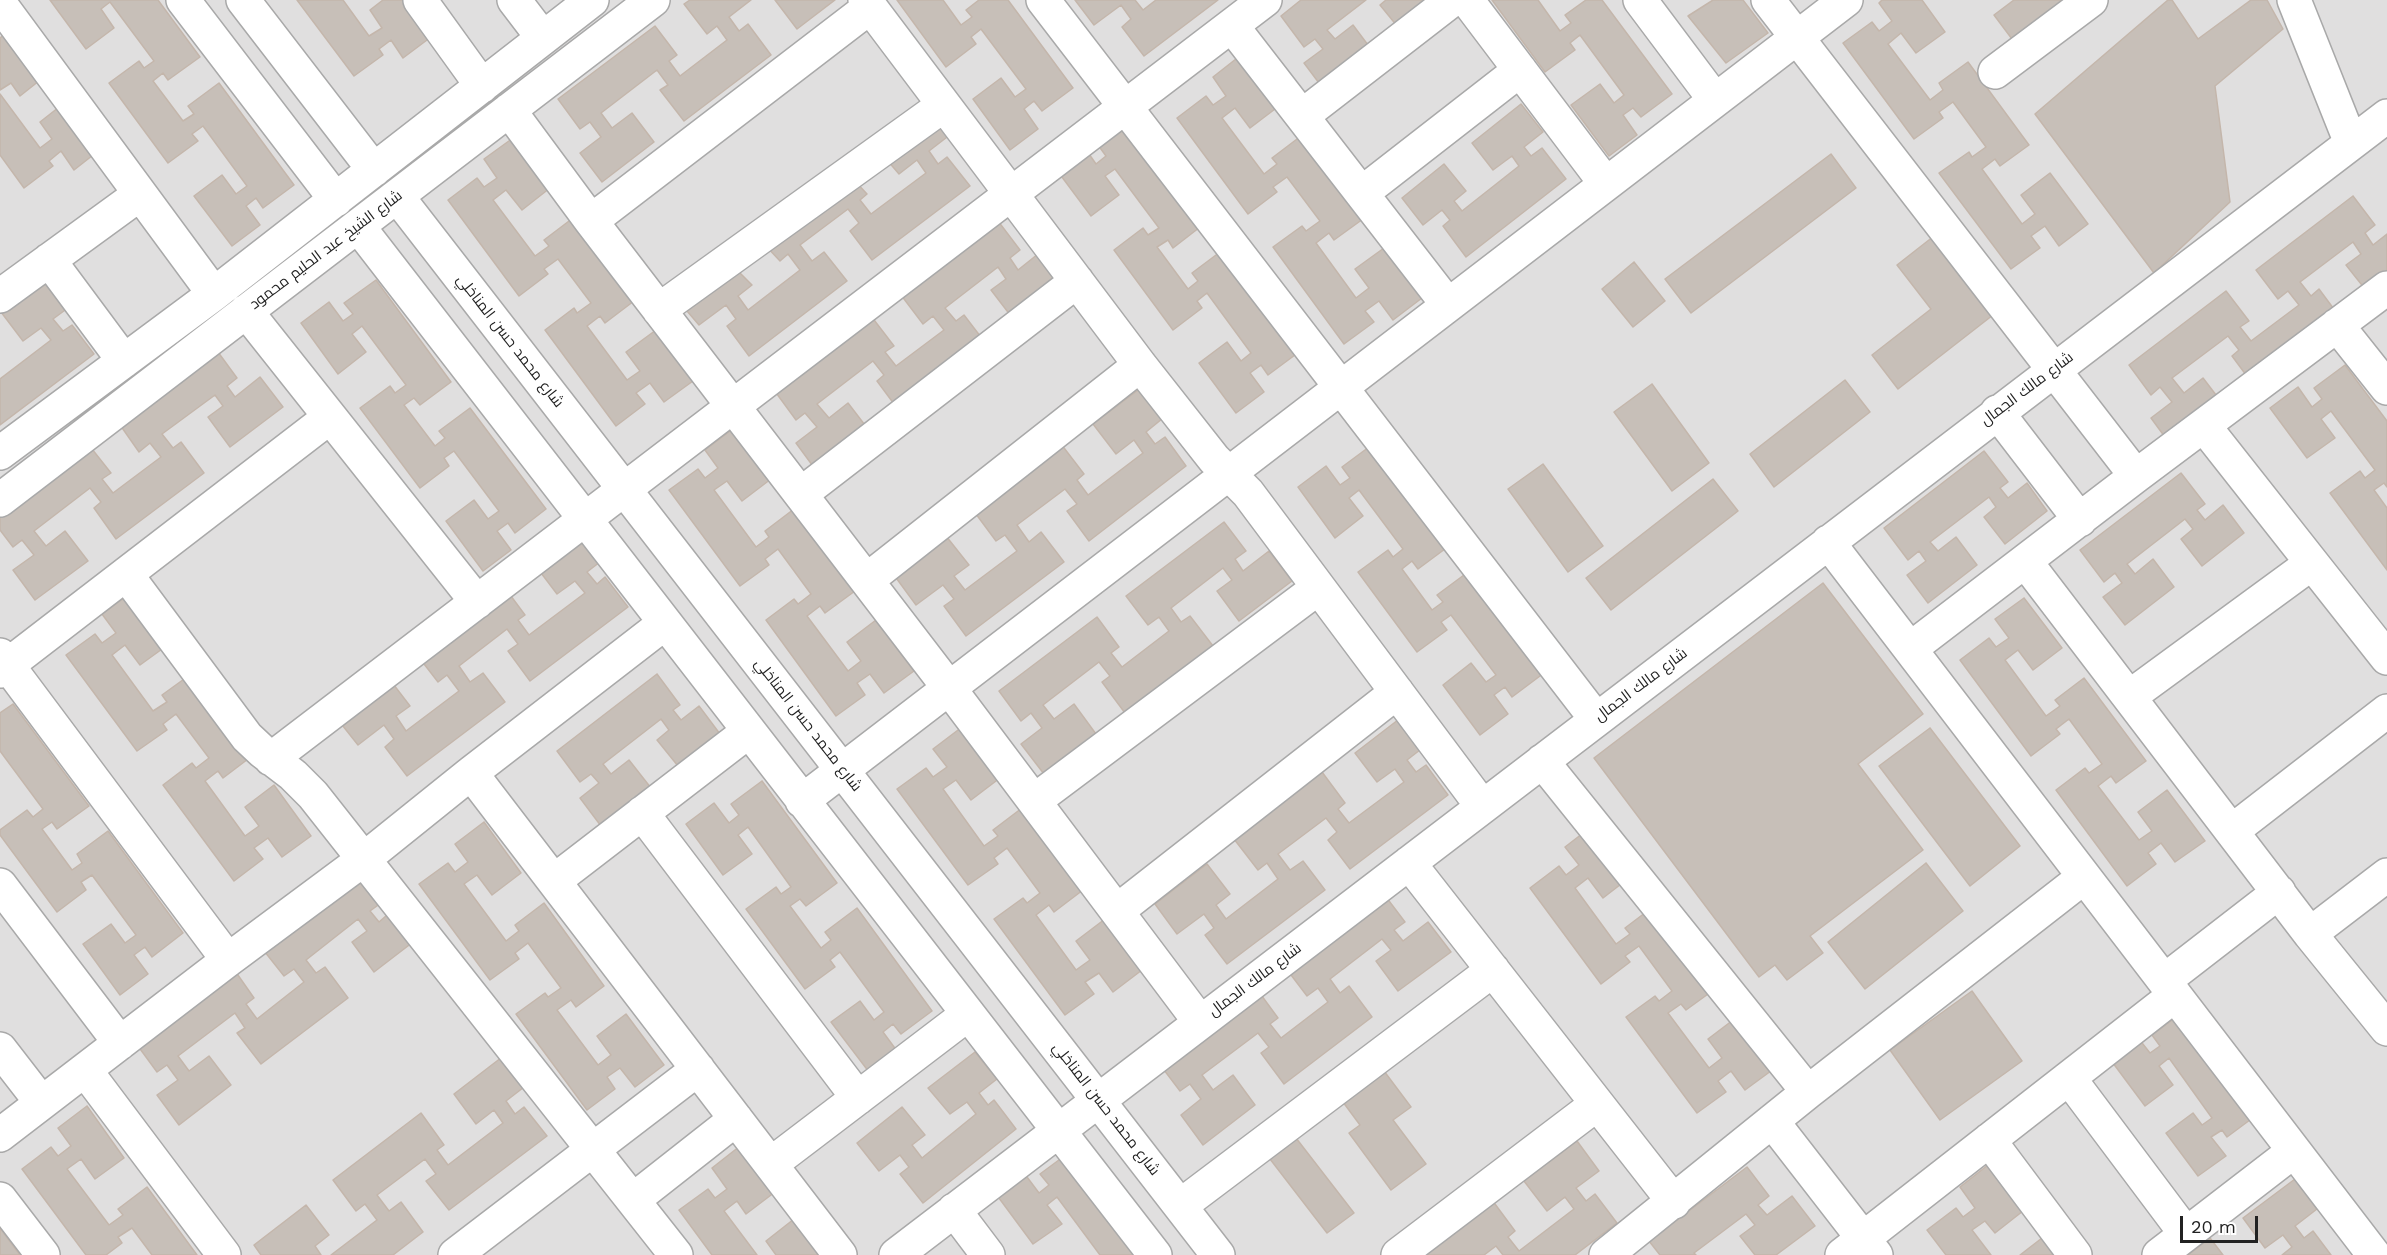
<!DOCTYPE html>
<html>
<head>
<meta charset="utf-8">
<style>
  body { margin:0 }
  #map { position:relative; width:2387px; height:1255px; overflow:hidden; background:#f2efe9; font-family:"Work Sans",sans-serif }
  canvas { display:block }
  .scale { position:absolute; left:2180px; top:1216px; width:78px; height:27px; box-sizing:border-box; border:3px solid #222; border-top:0; padding-left:8px; font-size:18px; line-height:21px; white-space:nowrap; color:#222; -webkit-text-stroke:4px #fff; paint-order:stroke }
</style>
</head>
<body>
<div id="map">
<canvas width="2387" height="1255"></canvas>
<div class="scale">20 m</div>
</div>
<script>
const c = document.querySelector('canvas').getContext('2d');
c.lineJoin = 'round';
function fillPath(path, color) { c.fillStyle = color; c.fill(path, 'evenodd'); }
const shape = rows => new Path2D(rows.map(r => 'M' + r).join(''));
function trace(path, color, width, dash) { c.strokeStyle = color; c.lineWidth = width; c.lineCap = dash ? 'butt' : 'round'; c.setLineDash(dash || []); c.stroke(path); }
function drawText(font, color, halo, rows, align = 'center') {
  c.font = font + ' "Work Sans",Cairo,sans-serif'; c.lineWidth = 5; c.setLineDash([]); c.textBaseline = 'middle'; c.strokeStyle = halo; c.fillStyle = color; for (const [text, x, y, turn = 0] of rows) {
    c.save(); c.translate(x, y); c.rotate((+turn || 0) * Math.PI / 180); c.textAlign = isNaN(turn) ? turn : align; if (halo) c.strokeText(text, 0, 0); c.fillText(text, 0, 0); c.restore();
  }
}
fillPath(shape([
  [0,0,2387,0,2387,1255,0,1255]
]), '#e0dfdf');
const building = shape([
  [50,0,158,0,200,57,168,80,163,73,153,81,183,121,194,114,188,106,219,83,294,185,263,208,256,198,246,206,260,225,232,246,194,196,222,175,236,194,247,186,203,126,192,134,198,141,168,163,109,83,139,61,144,68,154,61,110,2,101,9,114,28,86,49,50,0],
  [297,0,343,0,369,36,382,28,370,10,383,0,405,0,431,37,403,58,391,40,379,49,383,55,354,76,297,0],
  [690,0,751,0,729,17,739,31,748,24,771,55,684,121,660,90,668,85,657,70,601,113,612,128,632,113,654,142,602,182,580,153,601,137,590,122,580,129,558,99,655,26,677,55,669,61,680,76,727,40,717,26,707,34,684,4,690,0],
  [775,0,835,0,797,29,775,0],
  [897,0,943,0,961,25,972,17,966,10,979,0,1008,0,1073,88,1042,111,1034,101,1024,109,1038,129,1010,150,973,99,1001,78,1015,97,1026,89,981,29,971,37,976,44,946,67,897,0],
  [1075,0,1135,0,1143,10,1156,0,1218,0,1144,56,1122,27,1131,19,1121,5,1094,25,1075,0],
  [1301,0,1366,0,1327,30,1335,39,1353,25,1374,53,1325,91,1304,63,1323,49,1315,39,1304,47,1281,16,1301,0],
  [1386,0,1443,0,1402,32,1380,5,1386,0],
  [1492,0,1538,0,1560,31,1571,23,1565,15,1586,0,1602,0,1672,94,1641,117,1633,108,1623,115,1637,135,1609,156,1571,105,1600,84,1614,103,1624,95,1580,35,1570,43,1575,50,1545,72,1492,0],
  [1713,0,1743,0,1768,33,1726,63,1688,16,1713,0],
  [1882,0,1922,0,1945,32,1916,53,1901,33,1888,44,1930,100,1943,90,1939,83,1968,62,2029,145,2000,166,1995,159,1982,169,2022,224,2035,214,2021,195,2050,173,2088,224,2059,246,2045,226,2031,236,2040,248,2011,269,1939,173,1969,152,1972,157,1986,147,1953,102,1939,112,1943,118,1914,139,1843,43,1872,22,1879,31,1892,21,1879,3,1882,0],
  [2014,0,2061,0,2065,5,2015,43,1994,15,2014,0],
  [2168,0,2172,0,2198,39,2251,0,2267,0,2283,29,2215,86,2230,202,2154,273,2035,114,2168,0],
  [14,27,49,73,20,96,11,83,0,90,0,38,14,27],
  [1241,55,1279,106,1250,128,1235,108,1222,118,1264,174,1277,164,1272,158,1301,136,1363,219,1334,240,1329,233,1316,243,1356,298,1369,288,1355,269,1384,248,1422,298,1393,320,1379,301,1365,311,1374,322,1344,344,1273,247,1302,226,1306,231,1320,221,1287,177,1273,187,1277,192,1248,214,1177,118,1206,96,1213,105,1226,96,1213,77,1241,55],
  [0,94,40,148,52,139,40,122,68,100,102,148,74,170,61,151,49,161,53,166,24,188,0,155,0,94],
  [1521,104,1543,132,1524,147,1531,156,1542,148,1566,179,1466,257,1443,226,1450,220,1442,210,1423,225,1402,198,1444,164,1466,191,1454,201,1462,211,1519,166,1512,156,1493,170,1472,143,1521,104],
  [939,121,951,134,929,151,938,164,947,157,970,186,872,260,850,231,859,223,848,209,800,245,812,261,824,252,847,281,749,356,727,326,736,319,726,305,699,325,687,311,739,272,752,285,738,296,748,310,800,270,788,254,780,261,766,246,854,180,867,194,860,200,871,214,926,173,917,160,899,174,887,160,939,121],
  [1129,122,1204,224,1173,248,1168,240,1157,247,1188,289,1198,281,1192,273,1224,249,1299,352,1268,375,1261,365,1250,373,1264,392,1236,413,1199,363,1227,342,1241,361,1251,353,1207,293,1197,301,1202,308,1173,330,1114,250,1143,228,1148,235,1159,228,1115,169,1105,176,1119,195,1091,216,1053,165,1082,144,1096,164,1106,156,1098,145,1129,122],
  [513,138,550,188,522,210,506,190,493,200,535,256,549,246,544,240,573,218,634,301,605,323,600,316,587,326,627,380,640,371,626,352,656,330,693,381,664,402,650,383,636,393,645,404,616,426,545,330,574,308,577,313,591,303,558,259,544,269,548,274,519,296,448,200,477,178,484,187,497,178,484,159,513,138],
  [1831,154,1856,188,1691,313,1665,279,1831,154],
  [2353,196,2375,225,2365,233,2373,245,2387,234,2387,280,2369,294,2346,265,2361,254,2353,242,2300,282,2311,296,2319,289,2342,320,2255,387,2232,356,2239,350,2228,336,2172,378,2184,393,2203,378,2226,408,2173,448,2151,418,2172,402,2160,387,2151,395,2129,365,2226,291,2249,321,2240,327,2251,341,2299,305,2288,291,2278,299,2256,270,2353,196],
  [998,221,1020,250,1010,258,1018,270,1043,250,1066,280,1014,320,991,290,1006,279,998,267,945,308,956,321,964,315,987,345,900,412,877,381,884,375,873,361,817,404,829,418,848,403,871,433,818,473,796,443,817,427,805,413,796,420,774,390,871,316,894,346,885,352,896,366,944,330,933,316,923,324,901,295,998,221],
  [1934,236,1993,315,1898,389,1872,355,1931,309,1897,265,1934,236],
  [1634,262,1665,301,1633,327,1602,289,1634,262],
  [53,272,76,302,53,319,63,331,72,325,94,354,0,425,0,379,51,340,41,328,23,341,1,312,53,272],
  [376,280,451,382,420,405,414,398,404,405,435,446,445,438,439,431,470,408,546,509,515,533,508,523,497,531,511,550,483,571,446,521,474,500,488,519,499,511,454,451,444,458,449,466,420,488,360,408,390,386,395,393,406,385,362,326,352,334,366,352,338,374,301,323,329,302,343,321,353,314,344,303,376,280],
  [215,348,237,378,227,386,235,397,260,377,283,407,230,447,208,417,223,406,215,395,162,434,173,448,181,442,204,473,116,539,94,508,101,502,90,488,34,531,46,546,65,531,88,561,35,600,13,570,34,555,22,540,13,547,0,530,0,510,88,444,111,473,102,479,113,493,161,457,150,443,139,452,118,422,215,348],
  [2345,365,2387,421,2387,487,2384,483,2374,490,2387,508,2387,570,2330,493,2360,471,2365,478,2375,470,2331,411,2321,419,2335,438,2307,458,2270,408,2298,387,2312,407,2322,399,2314,388,2345,365],
  [1845,380,1870,412,1774,487,1750,454,1845,380],
  [1146,384,1168,414,1146,432,1155,444,1165,437,1186,466,1089,541,1067,511,1077,504,1065,489,1017,525,1029,542,1041,532,1064,562,966,636,944,606,954,599,943,585,916,605,894,575,946,536,969,565,954,576,965,590,1017,551,1005,535,996,541,973,510,1061,444,1084,474,1077,480,1088,495,1143,453,1134,440,1116,454,1093,424,1146,384],
  [1652,384,1709,463,1672,491,1614,412,1652,384],
  [734,428,771,479,742,501,727,481,714,490,756,547,769,537,765,531,794,509,855,591,825,613,820,606,807,616,848,671,861,661,847,642,876,620,914,671,884,693,870,674,857,683,865,695,836,716,766,620,794,599,798,604,811,594,778,549,765,559,769,565,740,586,669,490,698,469,705,478,718,468,705,450,734,428],
  [1373,444,1449,546,1418,569,1412,561,1402,569,1432,610,1443,602,1437,595,1468,572,1544,673,1512,697,1505,687,1494,695,1508,714,1480,735,1443,685,1471,663,1486,682,1496,675,1451,615,1441,622,1447,630,1417,652,1358,572,1388,550,1393,557,1403,549,1359,490,1349,498,1363,516,1335,538,1298,487,1326,466,1340,485,1350,478,1342,467,1373,444],
  [1984,451,2008,482,2000,488,2008,498,2027,483,2047,511,2005,544,1984,517,1996,507,1989,497,1930,542,1938,551,1956,537,1977,565,1928,603,1907,575,1926,561,1919,551,1908,560,1884,528,1984,451],
  [1543,464,1603,546,1568,572,1508,489,1543,464],
  [2181,473,2205,504,2197,510,2205,520,2223,505,2244,533,2202,566,2181,539,2193,529,2185,519,2127,564,2135,574,2153,559,2174,587,2125,625,2103,597,2122,583,2115,573,2104,582,2080,550,2181,473],
  [1713,479,1738,511,1611,610,1586,578,1713,479],
  [1224,522,1246,551,1235,559,1243,571,1269,551,1292,581,1239,621,1217,591,1232,580,1223,568,1171,608,1181,622,1190,616,1213,646,1125,713,1102,682,1110,676,1099,662,1043,705,1054,719,1074,704,1096,734,1044,774,1021,744,1042,728,1031,713,1021,721,999,691,1097,617,1119,647,1111,653,1122,667,1169,631,1159,617,1148,625,1126,596,1224,522],
  [587,525,609,555,587,572,597,584,605,577,628,607,530,681,508,651,518,644,507,629,459,666,470,682,483,673,505,702,407,776,385,747,394,739,384,725,358,745,335,716,387,676,410,706,396,716,406,731,459,691,447,675,438,682,414,651,502,584,525,615,518,620,529,635,585,593,575,581,557,594,535,565,587,525],
  [1823,583,1923,714,1858,764,1923,850,1810,936,1823,953,1787,980,1775,965,1759,977,1594,758,1823,583],
  [131,593,169,644,140,665,125,645,112,655,153,711,167,702,162,695,191,674,252,756,223,778,218,771,205,781,245,836,259,826,245,807,274,785,311,836,282,857,268,838,254,848,263,859,234,881,163,785,192,763,196,768,209,758,176,714,163,724,167,730,137,751,66,655,95,634,102,643,116,633,102,614,131,593],
  [2024,598,2062,648,2033,670,2018,650,2005,660,2046,716,2060,706,2055,700,2084,678,2146,761,2116,783,2111,776,2098,786,2139,840,2152,831,2138,812,2167,790,2205,841,2175,862,2161,843,2148,853,2156,864,2127,886,2056,790,2085,768,2089,773,2102,764,2069,719,2056,729,2060,734,2031,756,1960,660,1989,638,1996,647,2009,638,1995,619,2024,598],
  [657,674,680,705,673,710,681,720,699,706,720,734,678,766,657,740,669,730,661,719,603,764,611,774,629,760,651,788,601,826,580,798,599,783,591,774,580,782,557,751,657,674],
  [13,704,89,806,57,829,52,822,42,829,72,870,82,863,77,854,108,831,183,933,152,957,145,947,134,955,148,974,120,995,83,944,111,924,125,943,136,935,92,875,81,882,86,890,57,912,0,835,0,830,27,810,33,817,43,809,0,751,0,713,13,704],
  [1407,713,1429,743,1407,760,1416,772,1426,765,1448,795,1350,869,1328,840,1337,832,1326,818,1278,854,1290,870,1303,861,1325,890,1227,964,1205,935,1214,928,1204,914,1177,934,1155,904,1207,864,1230,894,1216,905,1226,919,1278,879,1267,863,1258,870,1234,839,1322,772,1345,803,1338,809,1349,823,1404,782,1395,769,1377,782,1355,753,1407,713],
  [962,727,1000,778,971,800,956,780,943,789,984,846,998,836,993,830,1022,808,1083,890,1054,912,1049,905,1036,915,1076,970,1090,960,1076,941,1105,919,1142,970,1113,992,1099,973,1085,982,1094,994,1065,1015,994,919,1023,898,1027,903,1040,893,1007,848,994,858,998,864,968,885,897,789,926,768,933,777,947,767,933,749,962,727],
  [1930,728,2020,846,1970,886,1879,766,1930,728],
  [762,781,837,883,806,906,800,899,790,906,821,948,831,940,825,932,857,908,932,1011,901,1034,893,1024,883,1032,897,1051,869,1072,831,1022,860,1001,874,1020,884,1012,840,952,830,960,835,967,805,989,746,909,776,887,781,894,791,887,748,827,738,835,752,854,723,875,686,824,714,803,729,823,739,815,731,804,762,781],
  [484,822,521,873,492,895,477,875,464,884,506,941,519,931,515,925,544,903,604,986,576,1007,571,1000,557,1010,598,1065,611,1055,597,1036,626,1014,664,1065,635,1087,620,1068,607,1077,615,1089,587,1110,516,1014,545,993,548,997,561,988,528,943,515,953,519,959,490,980,419,884,448,863,455,872,468,862,455,844,484,822],
  [1587,830,1625,881,1603,898,1588,878,1575,888,1616,944,1630,934,1625,928,1654,906,1715,989,1686,1010,1681,1004,1668,1013,1709,1068,1722,1058,1708,1039,1737,1017,1775,1068,1745,1090,1731,1071,1718,1081,1726,1092,1697,1113,1626,1017,1655,996,1659,1001,1672,991,1639,946,1625,956,1630,962,1601,984,1530,888,1559,866,1566,875,1579,865,1565,847,1587,830],
  [1926,863,1963,911,1865,989,1828,942,1926,863],
  [359,873,381,903,370,911,379,922,394,909,417,939,374,972,352,942,367,931,358,919,306,960,316,973,325,967,348,998,261,1064,237,1033,245,1028,235,1013,178,1056,189,1071,209,1056,231,1085,179,1125,157,1095,178,1080,167,1065,157,1072,135,1042,233,968,254,998,246,1004,257,1019,304,982,294,969,284,976,261,947,359,873],
  [1383,893,1405,922,1394,930,1403,941,1428,922,1451,952,1398,991,1376,961,1391,950,1382,939,1330,979,1340,993,1349,986,1372,1017,1284,1084,1261,1053,1269,1047,1258,1033,1202,1075,1213,1090,1233,1075,1255,1105,1203,1145,1181,1115,1201,1099,1190,1084,1180,1091,1158,1062,1256,988,1278,1018,1270,1024,1281,1038,1328,1002,1318,988,1307,996,1285,967,1383,893],
  [1972,991,2022,1061,1940,1120,1890,1050,1972,991],
  [2183,1012,2258,1114,2227,1137,2222,1130,2211,1137,2226,1156,2198,1176,2166,1133,2193,1113,2202,1125,2212,1118,2169,1058,2159,1066,2173,1085,2145,1106,2107,1055,2135,1034,2150,1053,2160,1046,2152,1035,2183,1012],
  [975,1052,997,1079,979,1093,988,1105,994,1100,1016,1129,923,1203,900,1174,909,1167,900,1155,879,1171,857,1143,902,1107,925,1135,912,1145,922,1158,976,1114,967,1102,950,1114,928,1088,975,1052],
  [506,1054,528,1084,506,1101,515,1114,524,1107,547,1136,449,1210,426,1181,436,1174,425,1159,377,1195,389,1211,401,1202,423,1232,393,1255,331,1255,377,1220,365,1204,356,1211,333,1180,421,1113,444,1145,437,1150,448,1165,503,1123,494,1110,476,1124,454,1094,506,1054],
  [1381,1067,1411,1107,1393,1120,1426,1164,1391,1190,1349,1133,1360,1125,1340,1098,1381,1067],
  [87,1106,124,1158,95,1179,81,1159,67,1169,109,1225,123,1215,118,1209,147,1187,197,1255,152,1255,132,1228,118,1237,122,1243,106,1255,86,1255,22,1169,51,1147,58,1156,71,1146,58,1128,87,1106],
  [1296,1138,1354,1213,1327,1233,1270,1159,1296,1138],
  [1577,1141,1599,1171,1576,1188,1586,1201,1595,1194,1617,1223,1575,1255,1503,1255,1496,1246,1484,1255,1420,1255,1492,1200,1515,1231,1508,1237,1519,1251,1574,1209,1565,1197,1547,1211,1524,1181,1577,1141],
  [740,1146,775,1192,746,1214,737,1201,724,1211,757,1255,712,1255,679,1210,708,1189,715,1198,727,1189,712,1168,740,1146],
  [1071,1151,1144,1255,1100,1255,1057,1197,1047,1205,1062,1224,1033,1244,996,1194,1024,1173,1039,1193,1049,1185,1040,1174,1071,1151],
  [1988,1165,2023,1211,1995,1233,1985,1221,1972,1230,1991,1255,1946,1255,1927,1230,1956,1208,1963,1217,1975,1208,1960,1187,1988,1165],
  [1747,1167,1769,1196,1758,1205,1767,1215,1792,1196,1815,1226,1776,1255,1755,1255,1740,1236,1755,1225,1746,1214,1694,1253,1696,1255,1660,1255,1649,1241,1747,1167],
  [2295,1179,2317,1209,2295,1226,2304,1238,2313,1231,2331,1255,2282,1255,2292,1247,2283,1235,2265,1248,2243,1218,2295,1179],
  [306,1205,329,1235,315,1246,321,1255,261,1255,254,1245,306,1205],
  [794,1219,819,1255,776,1255,766,1241,794,1219],
  [0,1228,20,1255,0,1255,0,1228],
  [2042,1238,2054,1255,2020,1255,2042,1238],
  [2210,1238,2223,1255,2188,1255,2210,1238]
]);
fillPath(building, '#c7bfb8');
trace(building, '#c4b6ab', 1.5);
const minor = shape([
  [183,0,336,200],
  [243,0,374,170],
  [420,0,482,86],
  [514,0,543,38],
  [865,0,1140,365,1214,459,1248,493,1482,806],
  [1043,0,1596,719],
  [1467,0,1606,184],
  [1640,0,1715,100],
  [1768,0,2136,476],
  [2294,0,2351,143],
  [1,5,214,294],
  [1232,26,1448,305],
  [1995,72,2091,0],
  [509,110,591,221,949,688,1200,1022],
  [1302,116,1452,0],
  [1362,193,1520,70],
  [397,196,1218,1255],
  [591,221,870,7],
  [358,226,1155,1255],
  [49,260,124,361],
  [0,296,140,194],
  [659,310,944,105],
  [246,311,477,602],
  [2337,325,2387,388],
  [1997,412,2080,520],
  [2204,426,2387,658],
  [0,453,214,294,592,0],
  [801,494,1077,281],
  [0,500,653,0],
  [1828,542,2374,1255],
  [2025,561,2310,934,2387,1029],
  [126,574,247,737,263,752,293,775,313,795,676,1255],
  [867,580,1140,365],
  [1910,649,2136,476,2387,288],
  [0,655,228,960],
  [0,671,330,417],
  [2129,697,2312,563],
  [271,759,1265,0],
  [1542,761,1808,1092],
  [471,773,840,1255],
  [802,801,1846,0],
  [1034,801,1318,588],
  [642,813,858,1098],
  [2232,831,2387,711],
  [1409,863,1674,1202],
  [554,881,749,731],
  [0,885,120,1043],
  [1117,911,1397,692],
  [2310,934,2387,875],
  [2164,981,2279,892],
  [0,1049,41,1102],
  [85,1070,224,1255],
  [2069,1078,2186,1234],
  [1772,1121,1876,1255],
  [0,1135,228,960,364,859,471,773,665,623],
  [1989,1140,2075,1255],
  [771,1164,968,1014],
  [0,1199,43,1255],
  [633,1200,736,1119],
  [1180,1206,1493,970],
  [954,1210,988,1255],
  [455,1255,698,1069],
  [896,1255,2387,116],
  [1398,1255,1597,1104],
  [1606,1255,1808,1092,2084,877],
  [1842,1255,2175,995],
  [2159,1255,2294,1151]
]);
trace(minor, '#a9a9a9', 36);
trace(minor, '#fff', 33);
drawText('15px', '#222', '#fff', [
  ["شارع الشيخ عبد الحليم محمود",326,250,-37],
  ["شارع محمد حسن المناخلي",510,341,52],
  ["شارع مالك الجمال",2027,389,-37],
  ["شارع مالك الجمال",1641,685,-37],
  ["شارع محمد حسن المناخلي",808,725,52],
  ["شارع مالك الجمال",1255,980,-37],
  ["شارع محمد حسن المناخلي",1106,1109,52]
]);
</script>
</body>
</html>
